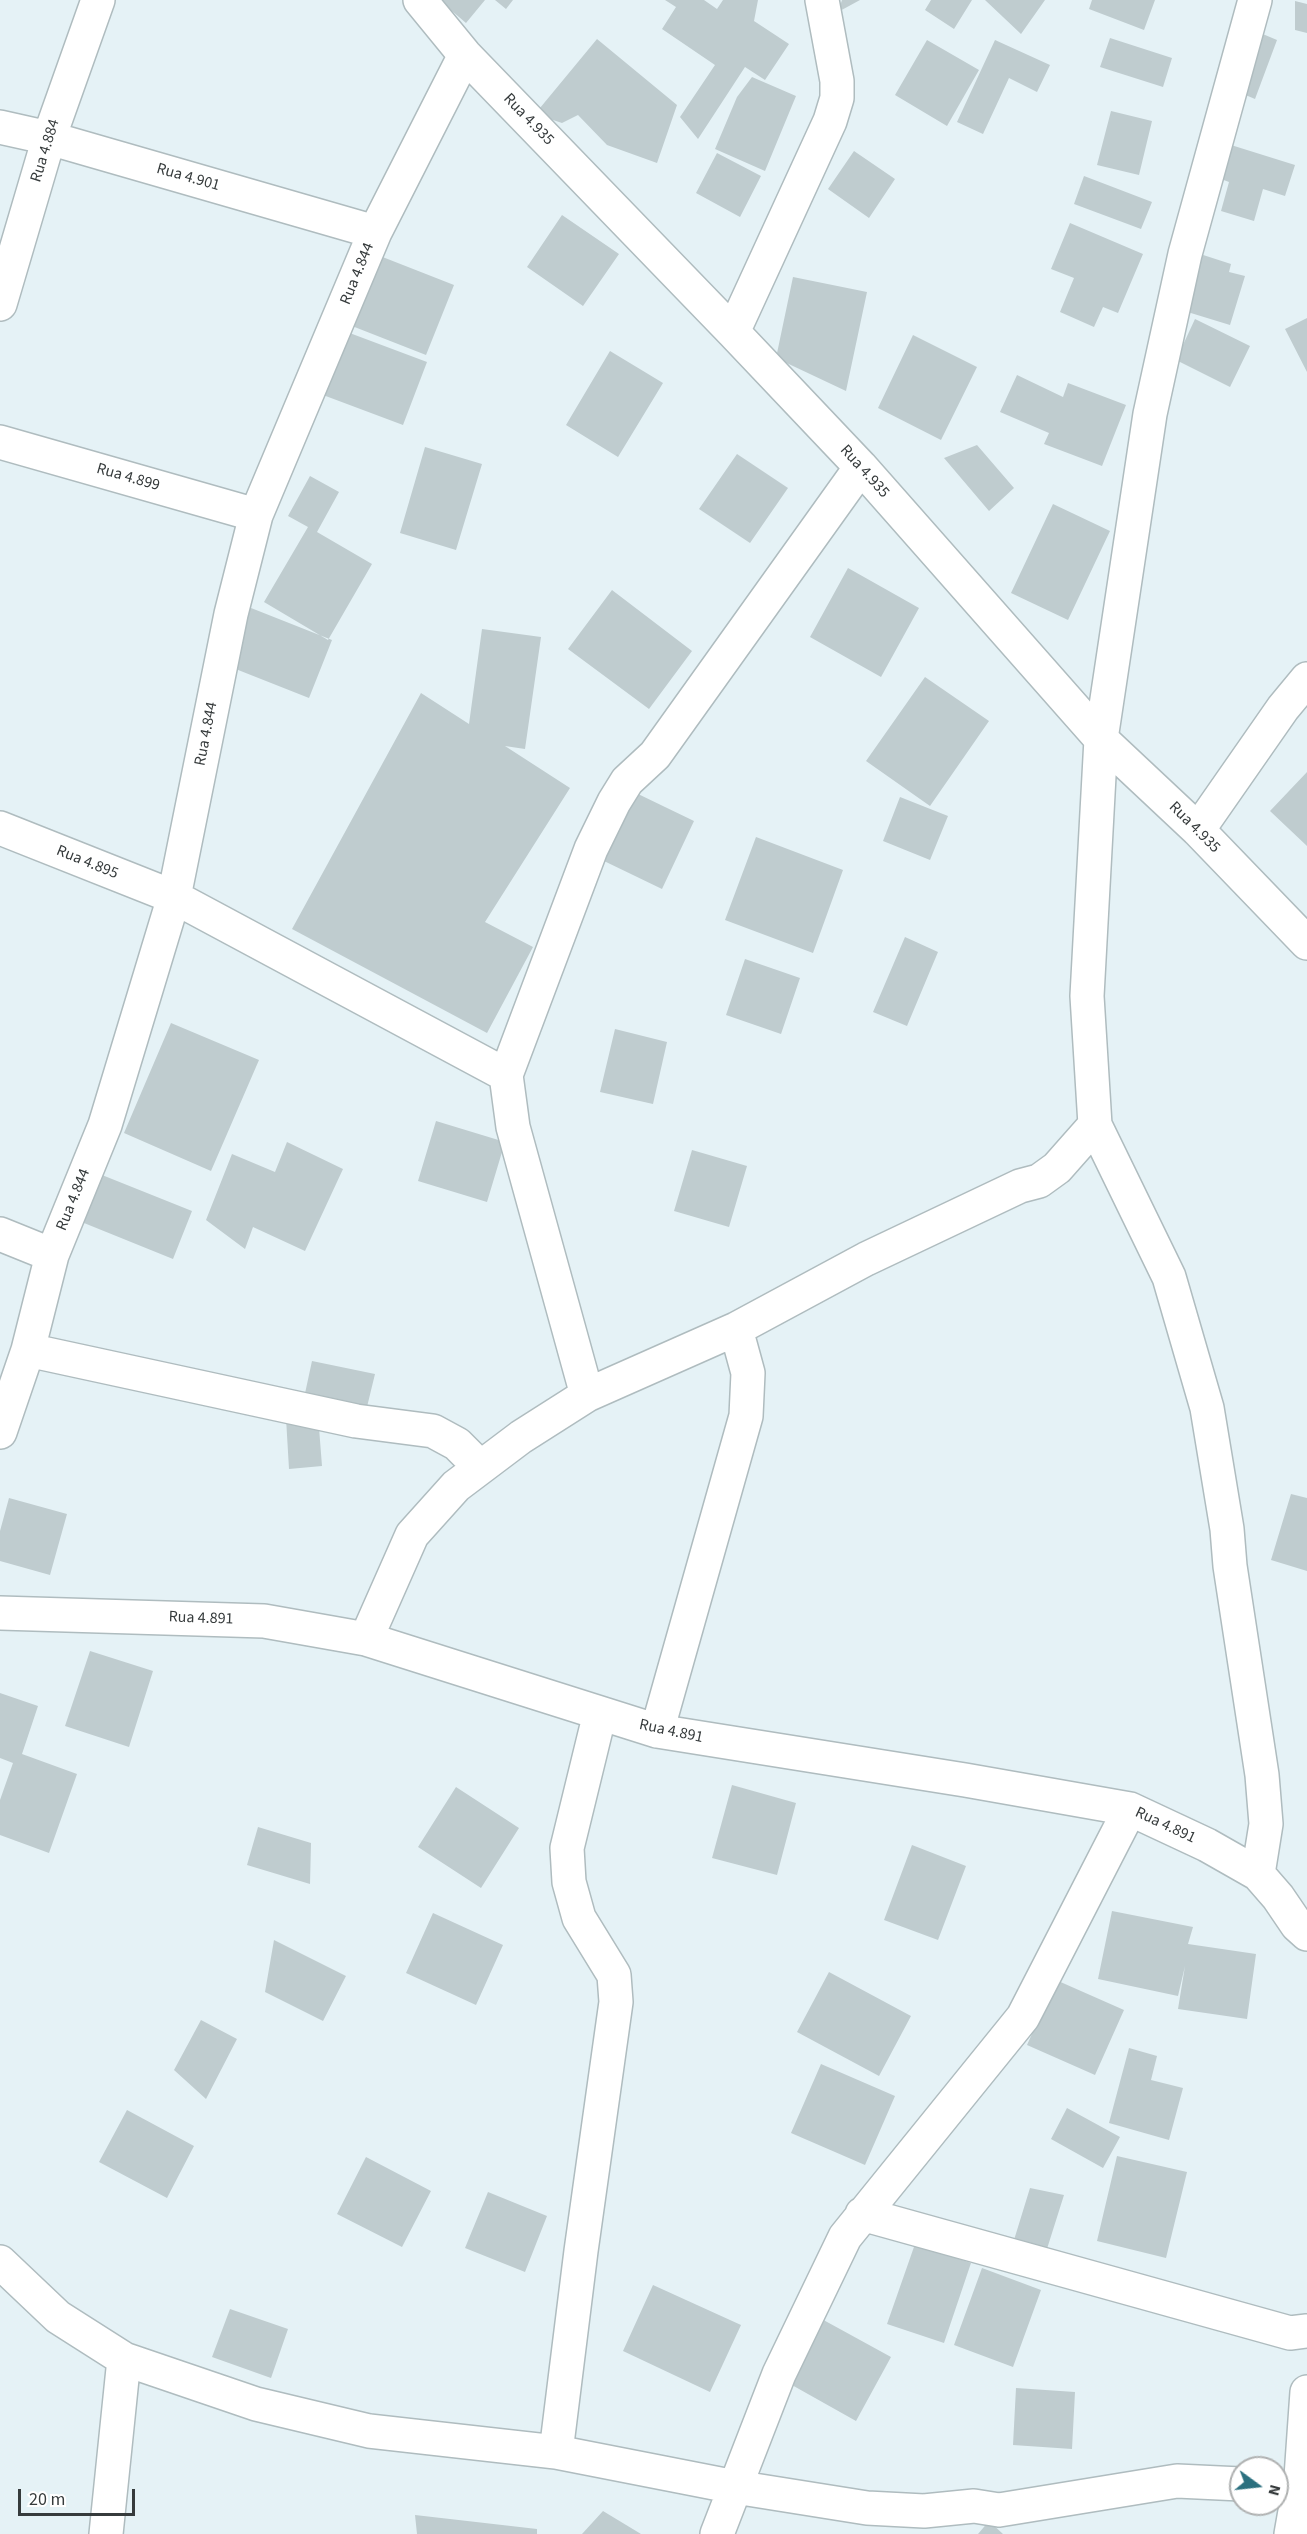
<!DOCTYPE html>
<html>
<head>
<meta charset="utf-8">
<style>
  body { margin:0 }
  #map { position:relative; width:1307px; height:2534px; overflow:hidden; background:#e5f2f6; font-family:"Source Sans 3",sans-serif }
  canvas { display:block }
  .north { position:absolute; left:1229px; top:2456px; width:60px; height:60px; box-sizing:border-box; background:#fff; border:2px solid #afb1b1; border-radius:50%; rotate:105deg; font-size:16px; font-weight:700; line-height:24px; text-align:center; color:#363b3c }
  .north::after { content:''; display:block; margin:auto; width:21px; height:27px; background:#2b707f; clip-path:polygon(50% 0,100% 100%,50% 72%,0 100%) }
  .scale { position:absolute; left:18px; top:2489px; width:117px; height:27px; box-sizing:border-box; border:3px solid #363b3c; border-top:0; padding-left:8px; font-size:18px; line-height:21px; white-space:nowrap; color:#363b3c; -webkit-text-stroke:4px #fff; paint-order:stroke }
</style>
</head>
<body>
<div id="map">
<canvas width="1307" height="2534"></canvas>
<div class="north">N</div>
<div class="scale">20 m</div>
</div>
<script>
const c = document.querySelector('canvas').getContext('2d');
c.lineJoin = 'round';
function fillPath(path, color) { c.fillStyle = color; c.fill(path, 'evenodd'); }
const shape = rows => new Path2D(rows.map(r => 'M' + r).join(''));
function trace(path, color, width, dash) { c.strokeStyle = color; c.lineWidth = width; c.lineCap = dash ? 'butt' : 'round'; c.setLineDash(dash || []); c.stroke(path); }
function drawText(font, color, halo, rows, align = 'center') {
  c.font = font + ' "Source Sans 3",sans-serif'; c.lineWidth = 5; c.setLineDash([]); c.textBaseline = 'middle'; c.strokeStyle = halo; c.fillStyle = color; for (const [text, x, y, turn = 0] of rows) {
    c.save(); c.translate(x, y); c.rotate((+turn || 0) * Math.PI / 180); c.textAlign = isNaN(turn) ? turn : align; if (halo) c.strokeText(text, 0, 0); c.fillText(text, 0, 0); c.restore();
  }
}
fillPath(shape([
  [439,0,485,0,466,23],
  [495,0,513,0,506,9],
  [665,0,704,0,717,9,723,0,758,0,754,21,789,44,765,80,745,67,698,139,680,117,715,65,662,29,676,7],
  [842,0,860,0,838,12],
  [931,0,972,0,954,29,925,10],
  [985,0,1045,0,1021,34],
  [1092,0,1155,0,1144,30,1089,9],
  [1295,1,1307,4,1307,33,1295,30],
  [1258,32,1277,40,1255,99,1236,91],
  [1110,38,1172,58,1163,87,1100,67],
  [597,39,677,105,657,163,607,145,578,115,562,123,535,114],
  [927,40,979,70,947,126,895,95],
  [995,40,1050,65,1037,92,1009,78,983,134,957,122],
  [752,77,796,96,765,171,715,149,737,97],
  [1111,111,1152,121,1139,175,1097,165],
  [1231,145,1295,165,1285,196,1263,189,1254,221,1221,211,1229,182,1221,179],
  [854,151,895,179,869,218,828,189],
  [717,153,761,176,740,217,696,193],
  [1084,176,1152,202,1141,229,1074,204],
  [562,215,619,254,583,306,527,267],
  [1070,223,1143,254,1118,313,1103,307,1094,327,1060,312,1074,278,1051,269],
  [1197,253,1231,264,1229,272,1245,276,1230,325,1181,310],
  [380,256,454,285,426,355,352,326],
  [793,277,867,292,846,391,776,358],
  [1307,318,1307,372,1285,329],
  [1195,319,1250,346,1230,387,1176,360],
  [347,332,427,362,403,425,323,395],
  [913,335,977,367,941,440,878,408],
  [610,351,663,383,618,457,566,425],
  [1017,375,1063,397,1068,383,1126,405,1102,466,1044,444,1049,433,1000,412],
  [977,445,1014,488,989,511,944,458],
  [425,447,482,464,456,550,400,533],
  [737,454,788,488,750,543,699,509],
  [310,476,339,492,317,532,372,564,328,640,264,602,308,527,288,516],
  [1053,504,1110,531,1068,620,1011,593],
  [848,568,919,608,881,677,810,637],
  [612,590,692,651,649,709,568,649],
  [246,606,332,640,309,698,223,664],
  [482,629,541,637,525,749,505,746,570,788,485,922,533,947,487,1033,292,929,421,693,469,724],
  [925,677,989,721,930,806,866,761],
  [1307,772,1307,846,1270,811],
  [636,793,694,821,662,889,604,861],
  [900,797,948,816,930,860,883,841],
  [756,837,843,870,813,953,725,920],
  [905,937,938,952,907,1026,873,1012],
  [745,959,800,978,781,1034,726,1015],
  [171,1023,259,1060,211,1171,124,1133],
  [615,1029,667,1042,653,1104,600,1092],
  [436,1121,505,1142,487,1202,418,1181],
  [287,1142,343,1169,305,1251,253,1227,245,1249,206,1220,232,1154,275,1172],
  [692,1150,747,1166,729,1227,674,1211],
  [102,1175,192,1211,173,1259,84,1223],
  [312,1361,375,1374,366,1411,304,1398],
  [318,1415,322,1466,289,1469,286,1418],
  [1291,1494,1307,1498,1307,1571,1271,1560],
  [9,1498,67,1514,50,1575,0,1561,0,1531],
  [90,1651,153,1671,129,1747,65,1726],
  [0,1693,38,1706,22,1754,77,1774,49,1853,0,1835,0,1800,13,1763,0,1758],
  [732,1785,796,1803,777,1875,712,1858],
  [456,1787,519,1828,481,1888,418,1847],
  [258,1827,311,1843,310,1884,247,1865],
  [912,1845,966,1866,938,1940,884,1920],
  [1112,1911,1193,1927,1188,1944,1256,1954,1247,2019,1178,2009,1185,1966,1178,1996,1098,1979],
  [433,1913,503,1945,476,2005,406,1973],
  [274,1940,346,1976,323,2021,265,1992],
  [829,1972,911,2016,879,2076,797,2032],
  [1056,1980,1124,2010,1095,2075,1027,2045],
  [201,2020,237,2039,206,2099,174,2070],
  [1129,2048,1157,2056,1151,2080,1183,2088,1169,2140,1109,2123],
  [821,2064,895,2096,865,2165,791,2133],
  [1067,2108,1120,2137,1103,2168,1051,2139],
  [127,2110,194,2146,167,2198,99,2162],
  [1117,2156,1187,2172,1166,2258,1097,2241],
  [366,2157,431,2191,402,2247,337,2214],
  [1030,2188,1064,2195,1046,2252,1014,2240],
  [488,2192,547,2216,525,2272,465,2248],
  [915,2244,971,2263,944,2343,887,2324],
  [982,2268,1041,2290,1013,2367,954,2345],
  [653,2285,741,2325,710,2392,623,2351],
  [230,2309,288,2329,271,2378,212,2357],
  [818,2317,891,2357,856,2421,783,2380],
  [1016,2388,1075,2392,1072,2449,1013,2445],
  [603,2511,641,2534,582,2534],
  [415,2515,537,2529,537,2534,417,2534],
  [989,2521,1003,2534,978,2534]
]), '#bfcccf');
const street = shape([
  [420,0,465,55,733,332,861,467,1101,739,1198,830,1307,943],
  [1255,0,1185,254,1150,414,1101,739,1087,996,1095,1125,1169,1277,1207,1408,1227,1529,1230,1566,1262,1775,1266,1824,1258,1874],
  [0,127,49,138,375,232],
  [0,304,49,138,98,0],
  [733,332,830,121,837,98,837,81,822,0],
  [0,442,256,515],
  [0,828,174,897,506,1075,513,1127,587,1395],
  [1198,830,1283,708,1307,679],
  [506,1075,591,849,614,802,627,781,655,755,861,467],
  [0,1234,52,1255],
  [28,1350,356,1421,433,1431,457,1444,480,1467],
  [0,1432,28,1350,52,1255,105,1125,174,897,231,614,256,515,375,232,465,55],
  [0,1613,264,1621,366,1639,657,1731,965,1780,1130,1809,1207,1845,1258,1874,1278,1897,1297,1925,1307,1934],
  [366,1639,412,1535,456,1486,521,1437,587,1395,736,1329,866,1259,1020,1186,1039,1181,1057,1168,1095,1125],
  [657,1731,746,1416,748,1373,736,1329],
  [862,2214,1290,2333,1307,2331],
  [0,2262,58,2317,124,2359,256,2404,369,2431,556,2452,735,2487,867,2508,924,2511,974,2506,999,2510,1177,2481,1241,2484],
  [556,2452,581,2251,616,2002,614,1975,579,1918,569,1882,567,1848,600,1713],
  [106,2534,124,2359],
  [717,2534,779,2374,845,2237,1023,2017,1130,1809],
  [1291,2534,1301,2477,1307,2392]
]);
trace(street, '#afbcbf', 36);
trace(street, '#fff', 33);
drawText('16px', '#363b3c', '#fff', [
  ["Rua 4.935",528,120,46],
  ["Rua 4.884",46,151,-73],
  ["Rua 4.901",188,178,16],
  ["Rua 4.844",358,274,-68],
  ["Rua 4.935",864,472,48],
  ["Rua 4.899",128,478,16],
  ["Rua 4.844",207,734,-79],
  ["Rua 4.935",1194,828,45],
  ["Rua 4.895",87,863,22],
  ["Rua 4.844",74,1200,-68],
  ["Rua 4.891",201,1619,2],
  ["Rua 4.891",671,1732,12],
  ["Rua 4.891",1165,1826,25]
]);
</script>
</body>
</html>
